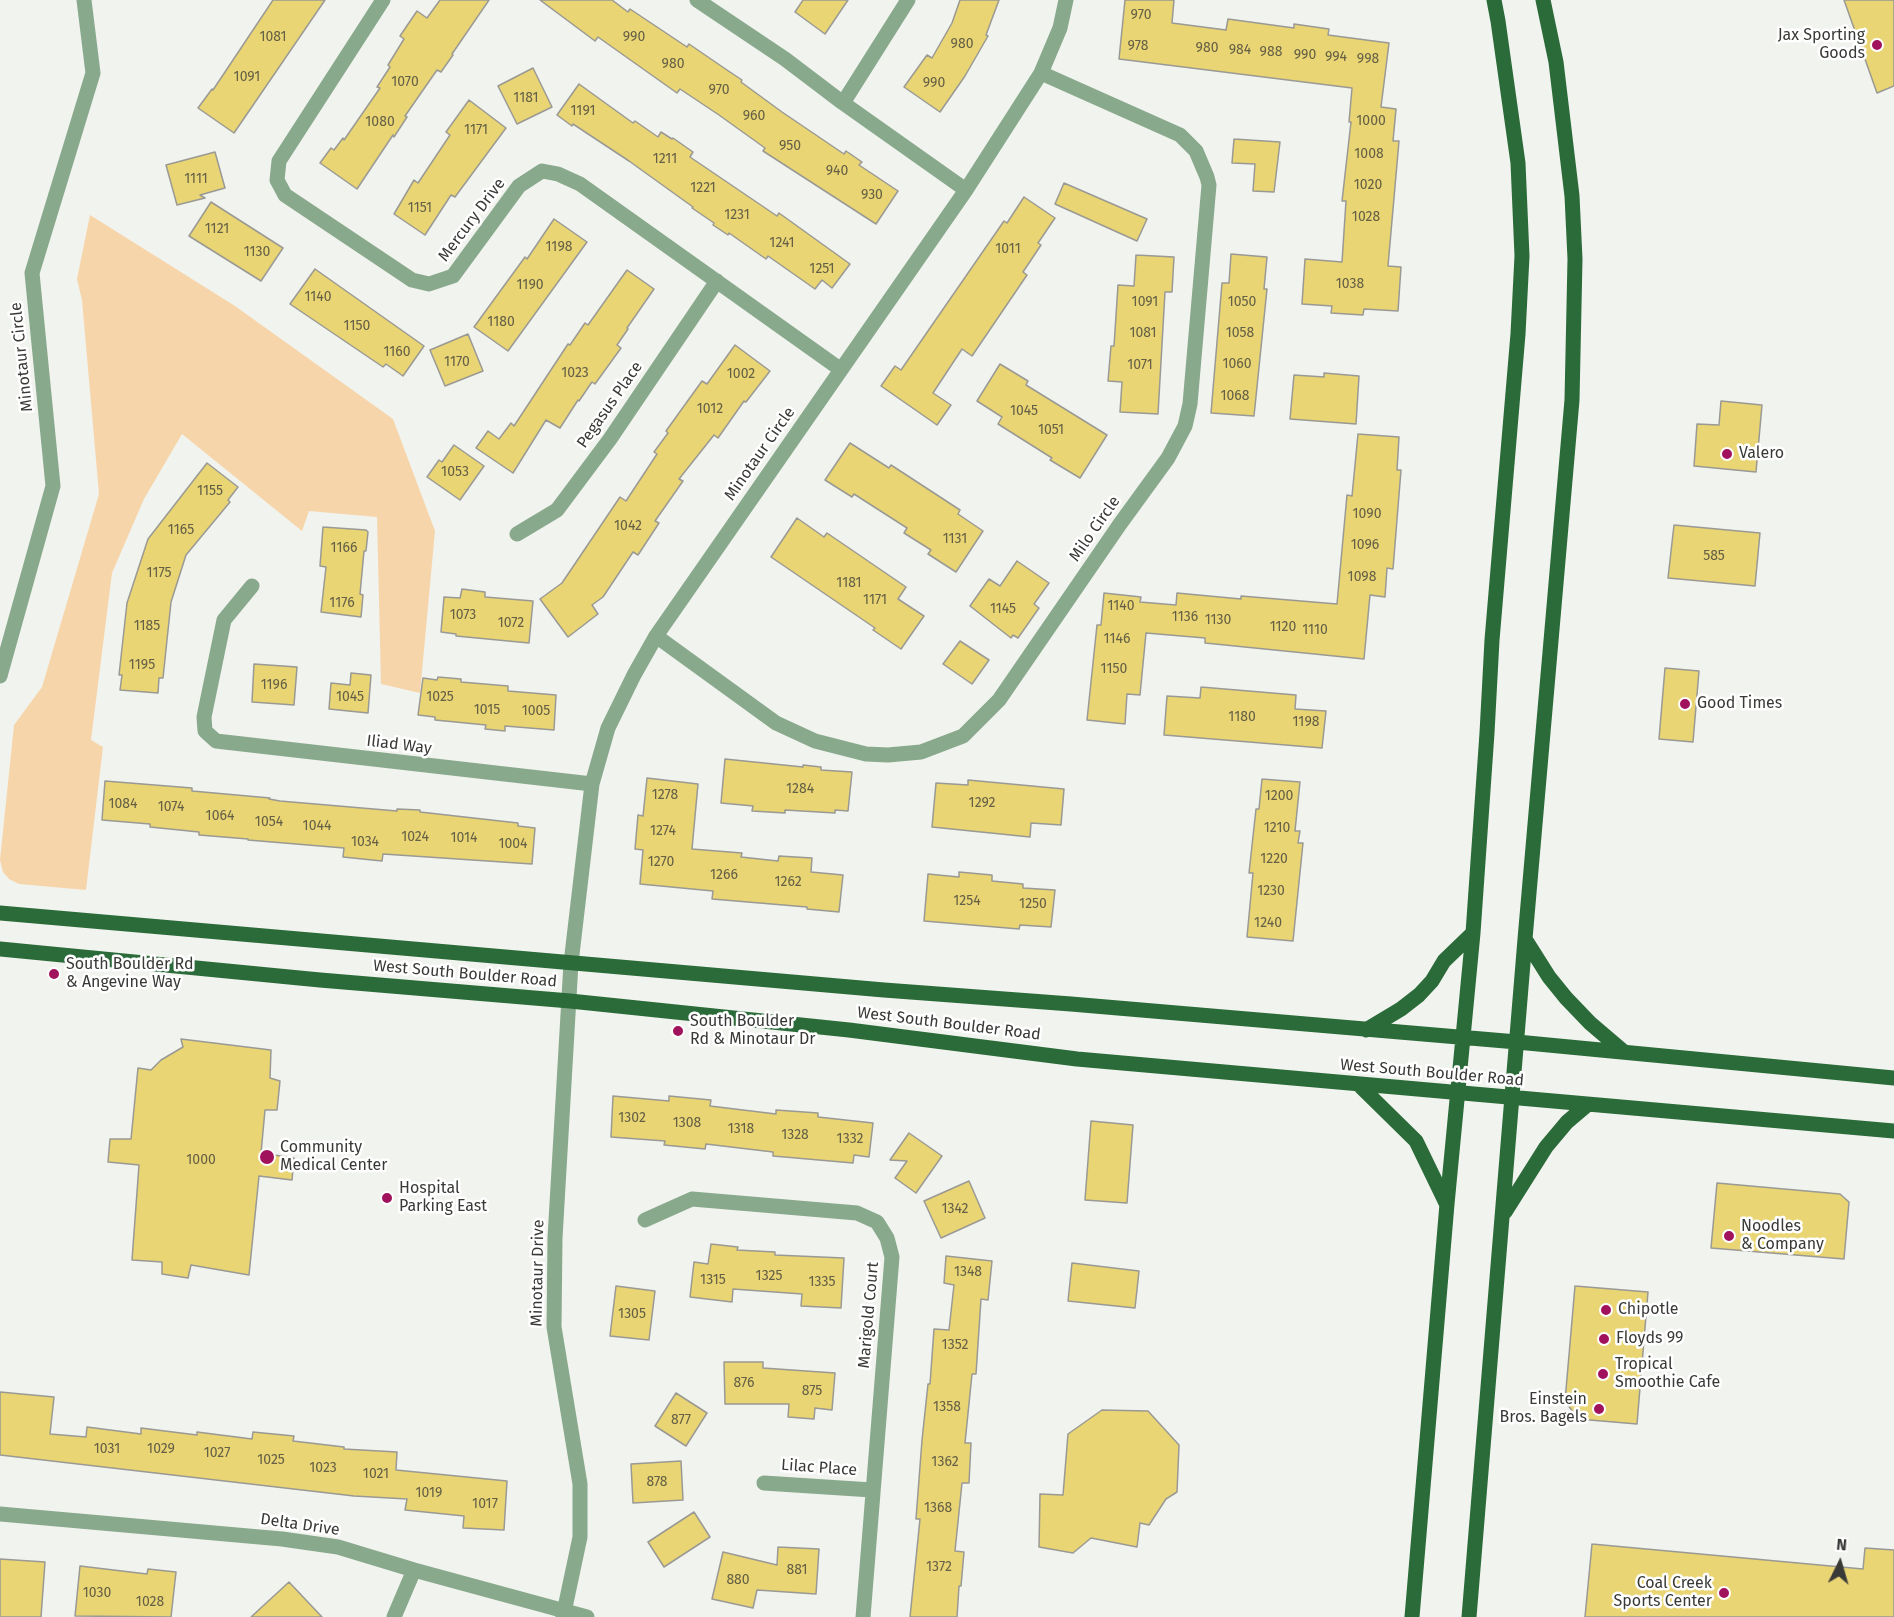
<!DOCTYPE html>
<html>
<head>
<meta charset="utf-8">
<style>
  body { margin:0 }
  #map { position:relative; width:1894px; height:1617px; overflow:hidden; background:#f1f3ee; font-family:"Fira Sans",sans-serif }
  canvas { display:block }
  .north { position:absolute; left:1810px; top:1533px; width:60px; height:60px; -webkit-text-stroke:4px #fff; paint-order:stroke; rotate:5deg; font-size:16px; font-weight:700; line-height:24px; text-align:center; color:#393937 }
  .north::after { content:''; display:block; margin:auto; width:21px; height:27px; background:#393937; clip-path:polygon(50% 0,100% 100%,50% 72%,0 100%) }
</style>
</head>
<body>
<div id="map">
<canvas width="1894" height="1617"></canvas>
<div class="north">N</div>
</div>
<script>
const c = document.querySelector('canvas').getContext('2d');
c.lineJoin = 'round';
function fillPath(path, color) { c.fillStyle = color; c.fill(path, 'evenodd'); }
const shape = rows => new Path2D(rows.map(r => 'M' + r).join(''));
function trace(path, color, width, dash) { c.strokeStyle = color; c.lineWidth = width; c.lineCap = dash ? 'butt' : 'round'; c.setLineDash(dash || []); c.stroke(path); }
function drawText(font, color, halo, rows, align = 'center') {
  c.font = font + ' "Fira Sans",sans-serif'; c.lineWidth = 5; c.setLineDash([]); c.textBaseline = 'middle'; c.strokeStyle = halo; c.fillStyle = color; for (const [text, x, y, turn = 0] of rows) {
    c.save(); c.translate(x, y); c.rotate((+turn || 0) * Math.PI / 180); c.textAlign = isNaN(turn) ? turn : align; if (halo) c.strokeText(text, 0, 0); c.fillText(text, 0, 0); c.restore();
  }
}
fillPath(shape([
  [90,215,235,306,393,419,435,531,420,693,381,684,377,517,309,511,302,531,182,434,144,499,112,573,91,740,103,747,86,890,19,884,9,879,3,872,0,860,14,725,42,687,99,494,82,300,77,279]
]), '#f6d5ab');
const building = shape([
  [273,0,325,0,234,133,198,108,212,89,213,90,273,0],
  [440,0,489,0,452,54,453,55,441,72,437,70,405,116,407,117,394,137,393,135,357,189,320,163,331,148,334,150,343,138,344,140,380,88,377,87,390,67,388,65,404,39,400,36,417,11,427,18,440,0],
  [540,0,612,0,628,12,630,9,687,47,689,44,727,70,742,80,741,82,782,112,844,154,846,151,862,162,859,165,898,191,876,224,763,151,765,148,719,115,680,89,677,93,598,37,595,41,540,0],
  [803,0,848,0,825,34,795,12,803,0],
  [960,0,999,0,986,35,988,36,965,76,940,112,904,87,927,55,932,58,952,23,960,0],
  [1125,0,1174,0,1172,23,1226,30,1228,19,1294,28,1294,24,1329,29,1328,35,1389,43,1381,107,1396,109,1393,141,1399,141,1388,266,1401,267,1398,311,1364,309,1363,315,1331,313,1332,306,1302,304,1305,259,1342,262,1346,201,1342,201,1351,122,1349,122,1352,88,1119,59,1125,0],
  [1844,0,1894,0,1894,86,1877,93,1844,0],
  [533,68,552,107,517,124,498,86,533,68],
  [579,84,633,123,635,121,658,137,661,132,672,139,673,138,693,152,690,157,777,216,779,213,850,264,832,288,822,280,815,289,768,256,766,259,729,233,728,235,713,225,714,223,692,208,693,207,629,161,573,124,572,126,557,115,579,84],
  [469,100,506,128,455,197,451,195,425,235,394,214,414,180,418,183,450,135,446,132,469,100],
  [1234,139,1280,142,1274,192,1253,191,1255,164,1232,163,1234,139],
  [215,152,225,188,200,195,205,198,177,205,166,165,215,152],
  [1064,183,1147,219,1137,241,1055,204,1064,183],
  [1024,197,1055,218,1038,243,1041,245,1023,272,1027,275,972,356,962,349,933,393,951,405,937,425,881,386,895,366,901,370,1004,221,1007,223,1024,197],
  [211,202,283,248,261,281,189,236,211,202],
  [554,219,587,242,508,351,474,327,525,257,527,259,554,219],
  [1231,254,1267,257,1264,289,1267,289,1254,416,1211,413,1222,283,1229,283,1231,254],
  [1136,255,1174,257,1172,292,1165,292,1158,414,1120,412,1122,382,1108,381,1111,346,1114,346,1118,285,1134,286,1136,255],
  [315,269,424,346,403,376,386,364,383,367,290,304,315,269],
  [627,270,654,289,627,328,628,329,617,345,621,348,595,384,592,382,579,401,578,400,560,428,546,420,513,473,476,448,488,431,499,439,511,423,514,426,568,344,570,345,585,323,588,325,627,270],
  [468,334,483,371,445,386,430,350,468,334],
  [735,345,770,371,746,402,744,401,718,438,714,435,679,479,683,481,655,521,659,523,638,555,633,552,603,597,592,605,598,614,568,637,540,599,562,583,620,497,626,501,657,454,654,452,668,433,666,431,702,381,707,384,735,345],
  [1000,364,1028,381,1026,385,1107,435,1080,478,1050,460,1052,458,998,424,1002,417,977,401,1000,364],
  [1324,373,1359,376,1356,424,1290,419,1294,375,1324,377,1324,373],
  [1721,401,1762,405,1756,472,1694,466,1697,424,1719,425,1721,401],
  [1358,434,1399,437,1397,470,1401,470,1393,569,1387,568,1385,597,1370,595,1364,659,1205,643,1205,638,1146,633,1140,695,1127,694,1125,724,1087,720,1097,625,1101,625,1104,593,1141,597,1140,602,1176,605,1177,593,1241,599,1241,596,1337,604,1347,495,1352,496,1358,434],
  [850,443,889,468,891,465,960,510,958,514,983,531,956,572,928,554,931,550,904,533,907,528,854,494,852,497,825,480,850,443],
  [454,445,484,466,460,500,427,477,439,460,442,462,454,445],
  [207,463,238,487,228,500,230,502,186,555,171,602,163,678,159,678,158,693,120,690,122,675,119,675,127,603,148,539,207,463],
  [797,518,824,537,827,533,906,587,898,599,924,616,901,649,873,630,875,628,771,557,797,518],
  [1674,525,1760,533,1755,586,1668,578,1674,525],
  [323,527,366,530,368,532,366,551,364,551,360,594,363,595,361,617,321,612,326,567,320,566,323,527],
  [1017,561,1049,583,1034,604,1039,608,1018,638,1013,635,1011,638,970,606,989,579,1000,586,1017,561],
  [462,589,485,592,485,597,533,601,529,643,456,636,456,634,441,632,444,597,460,598,462,589],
  [960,641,989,660,972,684,943,664,960,641],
  [254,664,297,667,294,705,252,702,254,664],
  [1665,668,1699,671,1693,742,1659,739,1665,668],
  [351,673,371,675,368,713,329,709,331,683,350,685,351,673],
  [438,677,461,679,461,682,508,686,508,691,556,695,554,730,505,726,505,731,485,729,486,725,435,720,435,717,418,715,423,678,437,680,438,677],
  [1201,687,1296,695,1295,709,1326,711,1322,748,1164,735,1167,696,1200,698,1201,687],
  [725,759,803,767,803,765,821,767,821,770,852,772,848,811,835,810,835,813,785,810,785,813,752,811,753,806,721,803,725,759],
  [647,778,698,784,692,849,742,853,741,857,778,861,779,856,812,858,811,872,843,875,839,912,807,909,807,907,712,899,713,891,640,884,643,850,635,849,638,815,643,816,647,778],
  [1262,779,1300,782,1295,831,1300,831,1298,843,1303,843,1293,941,1247,937,1253,873,1249,873,1256,809,1259,809,1262,779],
  [968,780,1064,789,1061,825,1031,823,1030,837,932,827,936,783,968,785,968,780],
  [105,781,192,788,192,791,270,798,269,799,280,801,397,811,397,809,420,810,420,812,518,823,518,826,535,828,532,864,383,854,382,861,343,857,344,848,248,840,248,839,199,835,199,832,150,827,150,824,102,820,105,781],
  [959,872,992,875,992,881,1023,884,1023,888,1055,890,1051,927,1020,925,1019,929,924,921,928,874,959,877,959,872],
  [181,1039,271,1050,270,1078,280,1081,277,1110,265,1110,261,1153,294,1158,292,1180,259,1176,249,1275,191,1265,188,1278,162,1274,162,1262,132,1260,139,1165,108,1162,110,1139,131,1139,138,1068,151,1070,161,1060,183,1047,181,1039],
  [613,1096,669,1101,669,1096,711,1100,710,1106,776,1114,776,1110,818,1113,818,1117,873,1123,869,1157,854,1155,853,1163,773,1156,773,1152,706,1144,705,1149,664,1145,665,1141,611,1137,613,1096],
  [1091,1121,1133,1125,1127,1203,1085,1200,1091,1121],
  [909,1133,942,1156,916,1193,895,1178,907,1161,890,1160,909,1133],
  [969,1181,985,1218,941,1238,924,1201,969,1181],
  [1717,1183,1840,1194,1849,1202,1844,1259,1711,1248,1717,1183],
  [711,1244,738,1247,737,1250,775,1252,775,1255,844,1258,841,1308,801,1306,802,1294,733,1289,732,1302,690,1297,694,1262,708,1264,711,1244],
  [946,1256,992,1261,988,1300,981,1299,976,1374,972,1374,965,1443,971,1443,969,1483,962,1483,955,1551,964,1552,961,1586,959,1586,957,1617,910,1617,920,1519,916,1519,922,1440,928,1384,930,1384,934,1329,949,1330,954,1285,944,1283,946,1256],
  [1072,1263,1139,1271,1135,1308,1068,1301,1072,1263],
  [616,1286,655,1291,649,1340,610,1336,616,1286],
  [1575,1286,1648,1292,1637,1424,1578,1419,1565,1401,1575,1286],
  [724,1362,763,1362,763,1368,835,1373,832,1410,815,1408,814,1419,788,1417,789,1404,725,1404,724,1362],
  [0,1392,54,1397,50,1434,86,1437,87,1427,141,1434,141,1428,197,1435,197,1432,252,1439,253,1432,294,1436,293,1441,344,1447,344,1449,397,1452,396,1470,507,1481,504,1530,463,1528,464,1516,405,1510,407,1499,354,1496,0,1455,0,1392],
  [676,1393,707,1413,686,1446,655,1426,676,1393],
  [1102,1410,1148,1411,1179,1445,1177,1492,1166,1499,1149,1525,1140,1523,1137,1547,1091,1538,1073,1553,1039,1547,1040,1494,1063,1495,1068,1434,1102,1410],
  [681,1461,683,1500,633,1503,631,1464,681,1461],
  [694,1512,710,1537,664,1567,648,1542,694,1512],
  [1592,1544,1863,1569,1865,1548,1894,1550,1894,1617,1585,1617,1592,1544],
  [778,1547,819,1549,816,1594,757,1590,753,1608,712,1599,723,1552,777,1565,778,1547],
  [0,1559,45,1562,41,1617,0,1617,0,1559],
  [80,1566,147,1574,148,1569,176,1572,171,1617,75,1616,80,1566],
  [289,1582,322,1617,251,1617,289,1582]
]);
fillPath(building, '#e9d573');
trace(building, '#9a9994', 1.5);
trace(shape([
  [383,0,279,161,277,180,285,195,412,280,429,284,453,276,519,186,542,171,558,174,580,184,840,369],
  [697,0,785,59,843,103,966,190],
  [843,103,908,0],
  [517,534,557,510,610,439,717,281],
  [252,586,224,620,204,717,205,731,216,741,592,784],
  [656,636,776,723,815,741,866,754,888,755,921,752,963,736,999,700,1120,524,1168,458,1185,426,1190,404,1209,185,1207,177,1196,151,1180,135,1041,73],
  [0,676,53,486,32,273,93,73,84,0],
  [645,1220,692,1199,857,1213,877,1222,887,1238,892,1257,863,1617],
  [764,1483,872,1490],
  [0,1514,282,1539,338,1547,414,1570,587,1617],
  [394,1617,414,1570],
  [563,1617,580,1537,580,1484,554,1327,555,1238,571,963,592,784,608,728,634,675,656,636,966,190,1041,73,1060,28,1066,0]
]), '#89a98d', 15);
trace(shape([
  [0,913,884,990,1071,1004,1517,1042,1894,1078],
  [1525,939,1549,977,1566,998,1590,1023,1624,1052],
  [0,949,320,980,570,1001,849,1030,1077,1059,1894,1131],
  [1366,1030,1401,1009,1419,995,1432,981,1444,961,1473,933],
  [1358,1084,1416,1141,1446,1203],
  [1505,1212,1546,1147,1567,1122,1587,1105],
  [1412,1617,1447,1204,1473,933,1487,733,1492,640,1518,334,1522,256,1518,163,1498,21,1494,0],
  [1469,1617,1525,939,1572,400,1575,259,1572,196,1556,62,1543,0]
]), '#2b6b39', 15);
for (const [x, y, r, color] of [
  [1877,45,6,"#a0125b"],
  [1727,454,6,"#a0125b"],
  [1685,704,6,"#a0125b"],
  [54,974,6,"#a0125b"],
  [678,1031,6,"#a0125b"],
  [267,1157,8,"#a0125b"],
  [387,1198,6,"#a0125b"],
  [1729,1236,6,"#a0125b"],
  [1606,1310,6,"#a0125b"],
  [1604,1339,6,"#a0125b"],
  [1603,1374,6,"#a0125b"],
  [1599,1409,6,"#a0125b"],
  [1724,1593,6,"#a0125b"]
]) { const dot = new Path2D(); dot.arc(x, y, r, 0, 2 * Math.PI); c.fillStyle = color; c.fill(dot); trace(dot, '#fff', 2); }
drawText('14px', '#656046', null, [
  ["970",1141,15],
  ["1081",273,37],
  ["990",634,37],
  ["980",962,44],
  ["978",1138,46],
  ["980",1207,48],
  ["984",1240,50],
  ["988",1271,52],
  ["990",1305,55],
  ["994",1336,57],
  ["998",1368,59],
  ["980",673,64],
  ["1091",247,77],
  ["1070",405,82],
  ["990",934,83],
  ["970",719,90],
  ["1181",526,98],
  ["1191",583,111],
  ["960",754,116],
  ["1000",1371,121],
  ["1080",380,122],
  ["1171",476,130],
  ["950",790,146],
  ["1008",1369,154],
  ["1211",665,159],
  ["940",837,171],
  ["1111",196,179],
  ["1020",1368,185],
  ["1221",703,188],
  ["930",872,195],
  ["1151",420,208],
  ["1231",737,215],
  ["1028",1366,217],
  ["1121",217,229],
  ["1241",782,243],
  ["1198",559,247],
  ["1011",1008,249],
  ["1130",257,252],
  ["1251",822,269],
  ["1038",1350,284],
  ["1190",530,285],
  ["1140",318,297],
  ["1091",1145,302],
  ["1050",1242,302],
  ["1180",501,322],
  ["1150",357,326],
  ["1081",1143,333],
  ["1058",1240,333],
  ["1160",397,352],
  ["1170",457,362],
  ["1060",1237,364],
  ["1071",1140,365],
  ["1023",575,373],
  ["1002",741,374],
  ["1068",1235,396],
  ["1012",710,409],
  ["1045",1024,411],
  ["1051",1051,430],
  ["1053",455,472],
  ["1155",210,491],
  ["1090",1367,514],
  ["1042",628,526],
  ["1165",181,530],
  ["1131",955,539],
  ["1096",1365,545],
  ["1166",344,548],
  ["585",1714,556],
  ["1175",159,573],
  ["1098",1362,577],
  ["1181",849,583],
  ["1171",875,600],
  ["1176",342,603],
  ["1140",1121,606],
  ["1145",1003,609],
  ["1073",463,615],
  ["1136",1185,617],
  ["1130",1218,620],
  ["1072",511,623],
  ["1185",147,626],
  ["1120",1283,627],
  ["1110",1315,630],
  ["1146",1117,639],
  ["1195",142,665],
  ["1150",1114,669],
  ["1196",274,685],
  ["1045",350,697],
  ["1025",440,697],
  ["1015",487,710],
  ["1005",536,711],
  ["1180",1242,717],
  ["1198",1306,722],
  ["1284",800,789],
  ["1278",665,795],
  ["1200",1279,796],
  ["1292",982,803],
  ["1084",123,804],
  ["1074",171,807],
  ["1064",220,816],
  ["1054",269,822],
  ["1044",317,826],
  ["1210",1277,828],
  ["1274",663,831],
  ["1024",415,837],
  ["1014",464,838],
  ["1034",365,842],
  ["1004",513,844],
  ["1220",1274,859],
  ["1270",661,862],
  ["1266",724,875],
  ["1262",788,882],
  ["1230",1271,891],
  ["1254",967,901],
  ["1250",1033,904],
  ["1240",1268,923],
  ["1302",632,1118],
  ["1308",687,1123],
  ["1318",741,1129],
  ["1328",795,1135],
  ["1332",850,1139],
  ["1000",201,1160],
  ["1342",955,1209],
  ["1348",968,1272],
  ["1325",769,1276],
  ["1315",713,1280],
  ["1335",822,1282],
  ["1305",632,1314],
  ["1352",955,1345],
  ["876",744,1383],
  ["875",812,1391],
  ["1358",947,1407],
  ["877",681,1420],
  ["1031",107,1449],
  ["1029",161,1449],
  ["1027",217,1453],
  ["1025",271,1460],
  ["1362",945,1462],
  ["1023",323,1468],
  ["1021",376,1474],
  ["878",657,1482],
  ["1019",429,1493],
  ["1017",485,1504],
  ["1368",938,1508],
  ["1372",939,1567],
  ["881",797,1570],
  ["880",738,1580],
  ["1030",97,1593],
  ["1028",150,1602]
]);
drawText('16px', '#393937', '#fff', [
  ["Jax Sporting",1865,36,"right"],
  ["Goods",1865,54,"right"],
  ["Valero",1739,454],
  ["Good Times",1697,704],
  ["South Boulder Rd",66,965],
  ["& Angevine Way",66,983],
  ["South Boulder",690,1022],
  ["Rd & Minotaur Dr",690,1040],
  ["Community",280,1148],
  ["Medical Center",280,1166],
  ["Hospital",399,1189],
  ["Parking East",399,1207],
  ["Noodles",1741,1227],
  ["& Company",1741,1245],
  ["Chipotle",1618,1310],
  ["Floyds 99",1616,1339],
  ["Tropical",1615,1365],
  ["Smoothie Cafe",1615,1383],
  ["Einstein",1587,1400,"right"],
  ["Bros. Bagels",1587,1418,"right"],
  ["Coal Creek",1712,1584,"right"],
  ["Sports Center",1712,1602,"right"]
], 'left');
drawText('16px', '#393937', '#fff', [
  ["Mercury Drive",472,220,-53],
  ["Minotaur Circle",22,357,-96],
  ["Pegasus Place",610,405,-55],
  ["Minotaur Circle",760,454,-55],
  ["Milo Circle",1095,529,-55],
  ["Iliad Way",399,745,7],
  ["West South Boulder Road",465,974,5],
  ["West South Boulder Road",949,1024,7],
  ["West South Boulder Road",1432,1073,5],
  ["Minotaur Drive",538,1273,-89],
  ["Marigold Court",869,1315,-85],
  ["Lilac Place",819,1468,4],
  ["Delta Drive",300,1525,8]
]);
</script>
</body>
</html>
